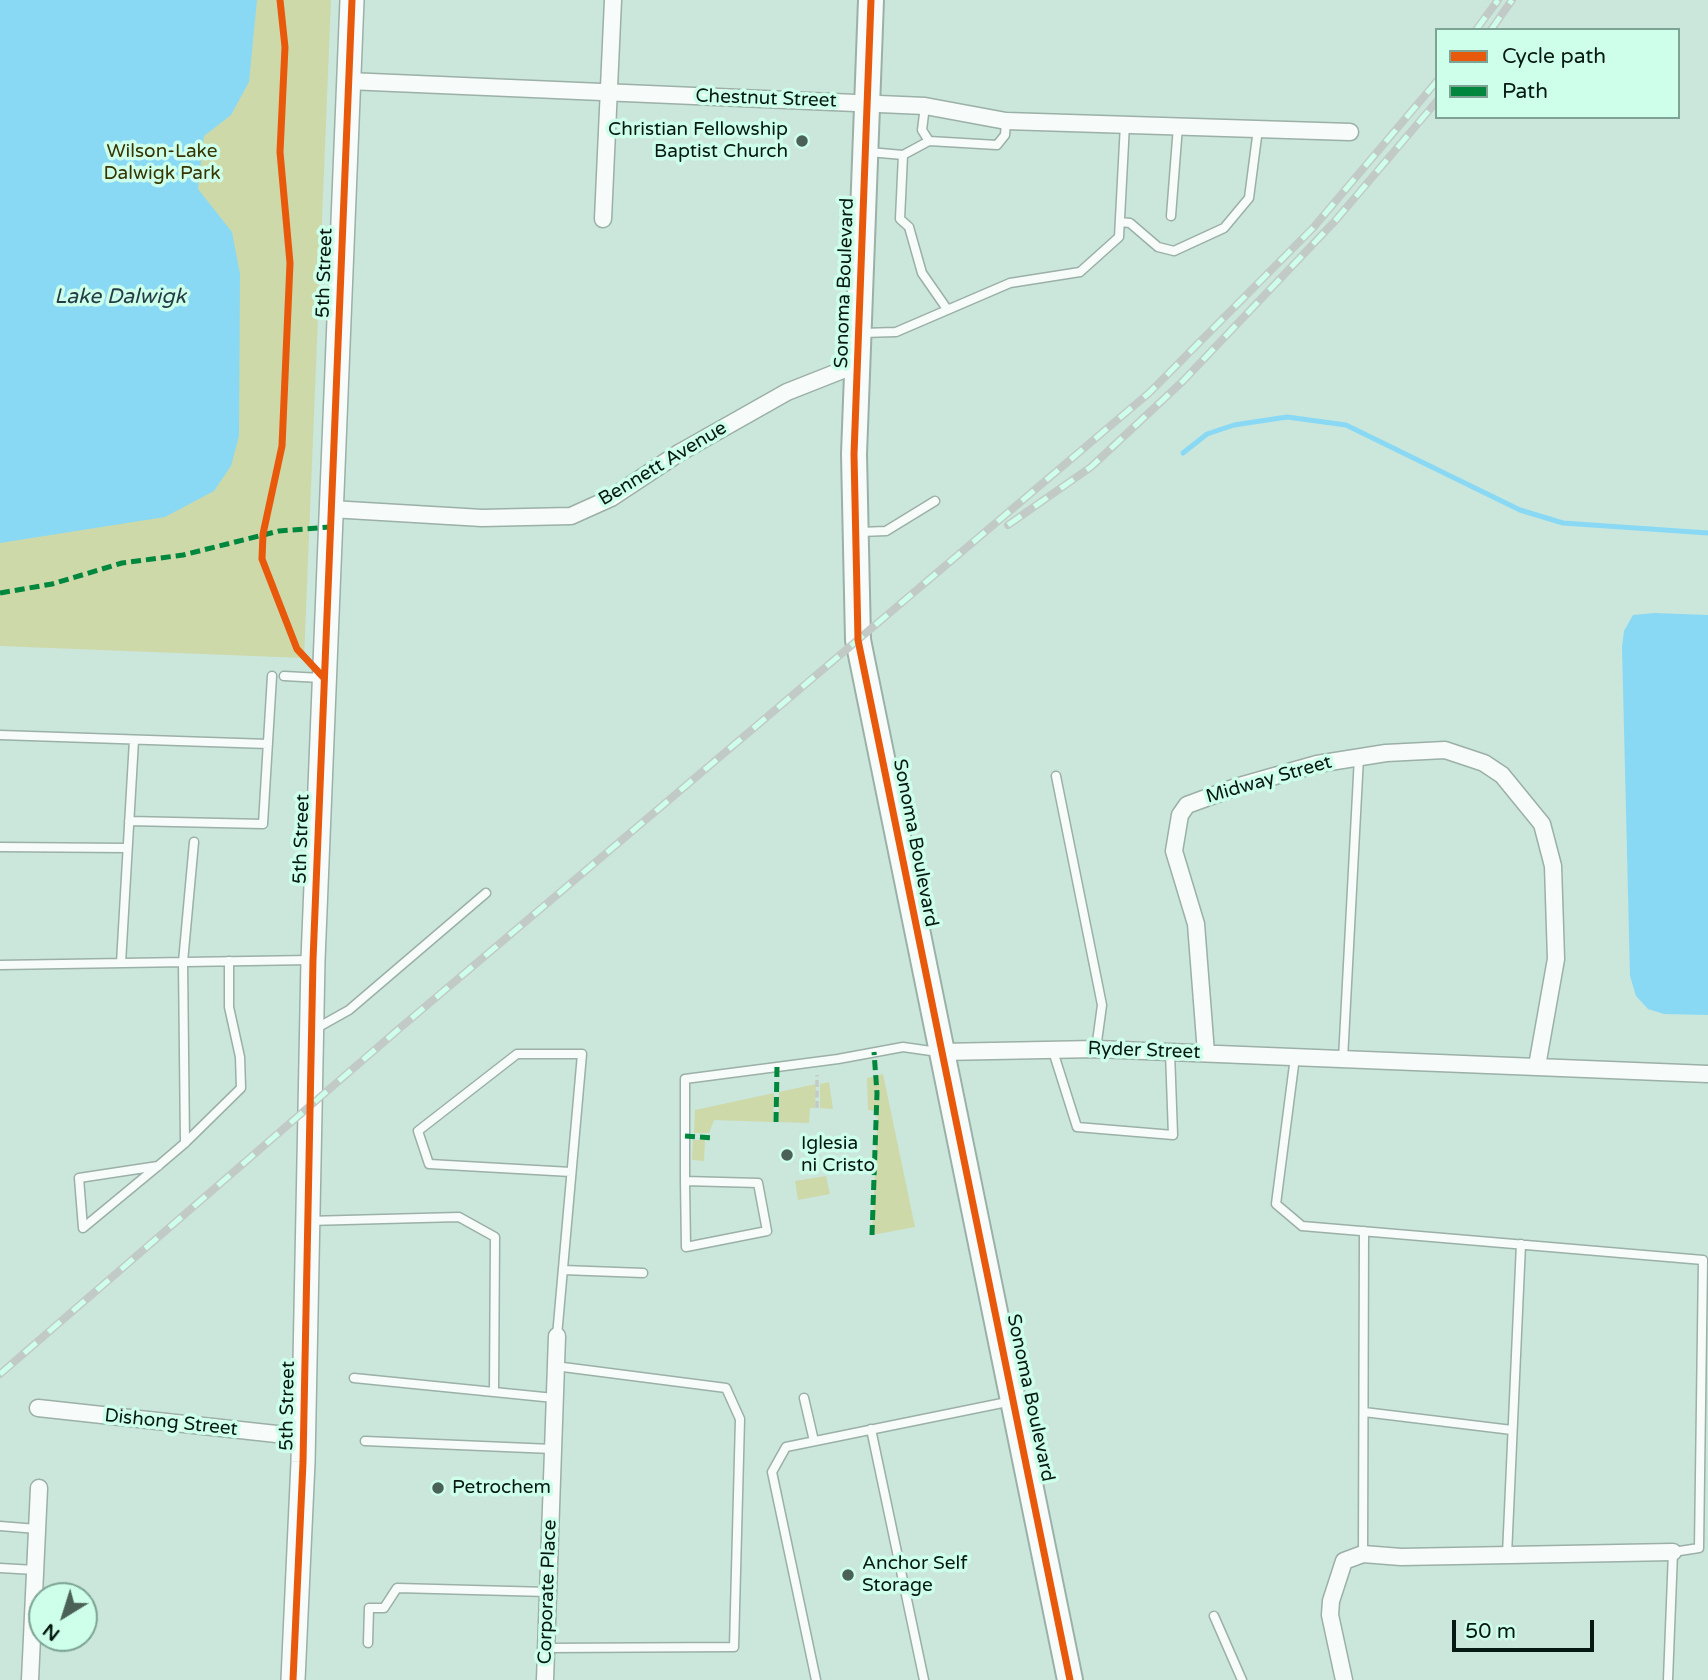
<!DOCTYPE html>
<html>
<head>
<meta charset="utf-8">
<style>
  body { margin:0 }
  #map { position:relative; width:1708px; height:1680px; overflow:hidden; background:#cbe6db; font-family:"Varela Round",sans-serif }
  canvas { display:block }
  .legend { position:absolute; left:1435px; top:28px; width:245px; height:91px; box-sizing:border-box; background:#cdffea; border:2px solid #7da394; margin:0; padding:9px 12px; list-style:none; font-size:21px; color:#061912 }
  .legend li { display:flex; align-items:center; gap:14px; height:35px }
  .legend b { width:35px; border:2px solid #7da394 }
  .north { position:absolute; left:28px; top:1582px; width:70px; height:70px; box-sizing:border-box; background:#cdffea; border:2px solid #7da394; border-radius:50%; rotate:218deg; font-size:19px; font-weight:700; line-height:28px; text-align:center; color:#061912 }
  .north::after { content:''; display:block; margin:auto; width:24px; height:32px; background:#4b6158; clip-path:polygon(50% 0,100% 100%,50% 72%,0 100%) }
  .scale { position:absolute; left:1452px; top:1620px; width:142px; height:32px; box-sizing:border-box; border:4px solid #061912; border-top:0; padding-left:9px; font-size:21px; line-height:24px; white-space:nowrap; color:#061912; -webkit-text-stroke:5px #cdffea; paint-order:stroke }
</style>
</head>
<body>
<div id="map">
<canvas width="1708" height="1680"></canvas>
<ul class="legend">
<li><b style="height:9px;background:#e8590c"></b>Cycle path</li>
<li><b style="height:9px;background:#00873e"></b>Path</li>
</ul>
<div class="north">N</div>
<div class="scale">50 m</div>
</div>
<script>
const c = document.querySelector('canvas').getContext('2d');
c.lineJoin = 'round';
function fillPath(path, color) { c.fillStyle = color; c.fill(path, 'evenodd'); }
const shape = rows => new Path2D(rows.map(r => 'M' + r).join(''));
function trace(path, color, width, dash) { c.strokeStyle = color; c.lineWidth = width; c.lineCap = dash ? 'butt' : 'round'; c.setLineDash(dash || []); c.stroke(path); }
function drawText(font, color, halo, rows, align = 'center') {
  c.font = font + ' "Varela Round",sans-serif'; c.lineWidth = 7; c.setLineDash([]); c.textBaseline = 'middle'; c.strokeStyle = halo; c.fillStyle = color; for (const [text, x, y, turn = 0] of rows) {
    c.save(); c.translate(x, y); c.rotate((+turn || 0) * Math.PI / 180); c.textAlign = isNaN(turn) ? turn : align; if (halo) c.strokeText(text, 0, 0); c.fillText(text, 0, 0); c.restore();
  }
}
fillPath(shape([
  [0,0,331,0,304,658,0,646],
  [883,1074,915,1227,872,1235,878,1111,868,1110,867,1078],
  [829,1082,833,1109,820,1108,820,1084],
  [816,1084,815,1108,810,1108,809,1123,779,1122,779,1092],
  [774,1093,773,1122,714,1120,709,1133,694,1133,695,1110],
  [693,1140,705,1140,704,1161,692,1160],
  [826,1176,830,1194,798,1200,795,1181]
]), '#ced9a9');
fillPath(shape([
  [0,0,257,0,249,82,231,115,204,136,198,189,232,232,240,274,239,436,231,466,214,491,165,517,0,543],
  [1655,613,1708,615,1708,1015,1664,1014,1648,1009,1636,996,1630,976,1622,647,1624,631,1633,615]
]), '#89d9f4');
trace(shape([
  [1183,453,1207,434,1234,425,1287,417,1346,425,1520,510,1563,523,1708,533]
]), '#89d9f4', 5);
const lane = shape([
  [925,106,922,130,929,141,997,145,1005,135,1006,121],
  [869,152,903,155,929,141],
  [903,155,900,219,909,227,922,273,947,309],
  [1171,216,1178,126],
  [1120,222,1130,223,1158,247,1174,251,1224,228,1249,198,1258,129],
  [862,333,896,332,1010,283,1080,272,1119,237,1125,124],
  [860,532,886,531,935,501],
  [284,676,321,678],
  [0,735,268,744],
  [1056,776,1102,1005,1096,1049],
  [129,821,263,824,272,676],
  [0,847,127,848],
  [121,963,134,740],
  [0,965,310,960],
  [315,1029,349,1010,486,893],
  [1052,1048,1077,1127,1173,1135,1170,1052],
  [1295,1057,1276,1204,1302,1226,1703,1260,1699,1548,1673,1552,1668,1680],
  [1343,1059,1359,757],
  [185,1143,183,962,194,842],
  [158,1166,79,1178,83,1228,158,1166,185,1143,241,1088,240,1057,229,1007,229,961],
  [685,1181,758,1183,767,1231,686,1247,685,1181,685,1079,838,1059,903,1047,938,1052],
  [308,1221,459,1217,495,1237,494,1392],
  [563,1270,643,1273],
  [557,1336,582,1054,517,1054,418,1131,429,1164,571,1172],
  [354,1378,554,1398],
  [804,1398,814,1441],
  [1364,1412,1512,1430],
  [871,1429,924,1680],
  [365,1441,552,1449],
  [0,1526,37,1529],
  [1363,1554,1364,1231],
  [1507,1555,1521,1244],
  [0,1568,35,1570],
  [1214,1616,1242,1680],
  [368,1643,369,1608,384,1608,397,1588,548,1592],
  [546,1648,734,1647,740,1419,726,1388,555,1366],
  [816,1680,772,1472,786,1447,1012,1401]
]);
const street = shape([
  [348,81,925,106,1006,121,1350,132],
  [603,219,613,0],
  [331,509,482,518,571,516,611,498,679,453,787,392,858,364],
  [941,1052,1096,1049,1708,1074],
  [1206,1053,1196,924,1174,851,1180,815,1187,805,1236,787,1317,764,1386,753,1445,750,1484,763,1502,775,1542,824,1553,866,1556,959,1537,1066],
  [38,1408,304,1437],
  [30,1680,39,1488],
  [545,1680,557,1336],
  [1344,1680,1330,1615,1331,1601,1344,1561,1363,1554,1401,1557,1673,1552]
]);
const secondary = shape([
  [293,1680,303,1462,313,960,352,0]
]);
const primary = shape([
  [871,0,854,454,858,640,1070,1680]
]);
trace(lane, '#9bb0a7', 11);
trace(street, '#9bb0a7', 19);
trace(secondary, '#9bb0a7', 26);
trace(primary, '#9bb0a7', 28);
trace(shape([
  [817,1108,817,1075]
]), '#c3cbc7', 3.5, [7, 3.5]);
trace(lane, '#f7fbfa', 8);
trace(street, '#f7fbfa', 16);
trace(secondary, '#f7fbfa', 23);
trace(primary, '#f7fbfa', 24);
const rail = shape([
  [1476,30,1498,0],
  [1491,30,1512,0],
  [1008,525,1091,467,1183,381,1335,221,1437,101],
  [0,1374,400,1028,1149,393,1313,228,1437,81]
]);
trace(rail, '#c2cac7', 8);
trace(rail, '#cdffea', 5, [16]);
trace(shape([
  [0,593,52,584,122,563,183,555,279,531,330,527],
  [776,1122,777,1067],
  [685,1136,713,1138],
  [872,1235,877,1093,874,1052]
]), '#00873e', 5, [10, 5]);
trace(shape([
  [280,0,285,47,280,152,290,263,282,446,263,534,262,559,297,649,324,678],
  [871,0,854,454,858,640,1070,1680],
  [293,1680,303,1462,313,960,352,0]
]), '#e8590c', 7);
for (const [x, y, r, color] of [
  [802,141,7,"#4b6158"],
  [787,1155,7,"#4b6158"],
  [438,1488,7,"#4b6158"],
  [848,1575,7,"#4b6158"]
]) { const dot = new Path2D(); dot.arc(x, y, r, 0, 2 * Math.PI); c.fillStyle = color; c.fill(dot); trace(dot, '#cdffea', 2.5); }
drawText('19px', '#061912', '#cdffea', [
  ["Chestnut Street",766,99,2],
  ["5th Street",325,273,-88],
  ["Sonoma Boulevard",845,283,-88],
  ["Bennett Avenue",663,464,-31],
  ["Midway Street",1269,780,-16],
  ["5th Street",302,839,-88],
  ["Sonoma Boulevard",915,843,79],
  ["Ryder Street",1144,1051,2],
  ["Sonoma Boulevard",1030,1398,78],
  ["5th Street",288,1406,-89],
  ["Dishong Street",171,1423,6],
  ["Corporate Place",548,1592,-88]
]);
drawText('19px', '#061912', '#cdffea', [
  ["Christian Fellowship",788,130,"right"],
  ["Baptist Church",788,152,"right"],
  ["Iglesia",801,1144],
  ["ni Cristo",801,1166],
  ["Petrochem",452,1488],
  ["Anchor Self",862,1564],
  ["Storage",862,1586]
], 'left');
drawText('19px', '#373501', '#cdffea', [
  ["Wilson-Lake",162,152],
  ["Dalwigk Park",162,174]
]);
drawText('italic 21px', '#253c46', '#cdffea', [
  ["Lake Dalwigk",120,297]
]);
</script>
</body>
</html>
